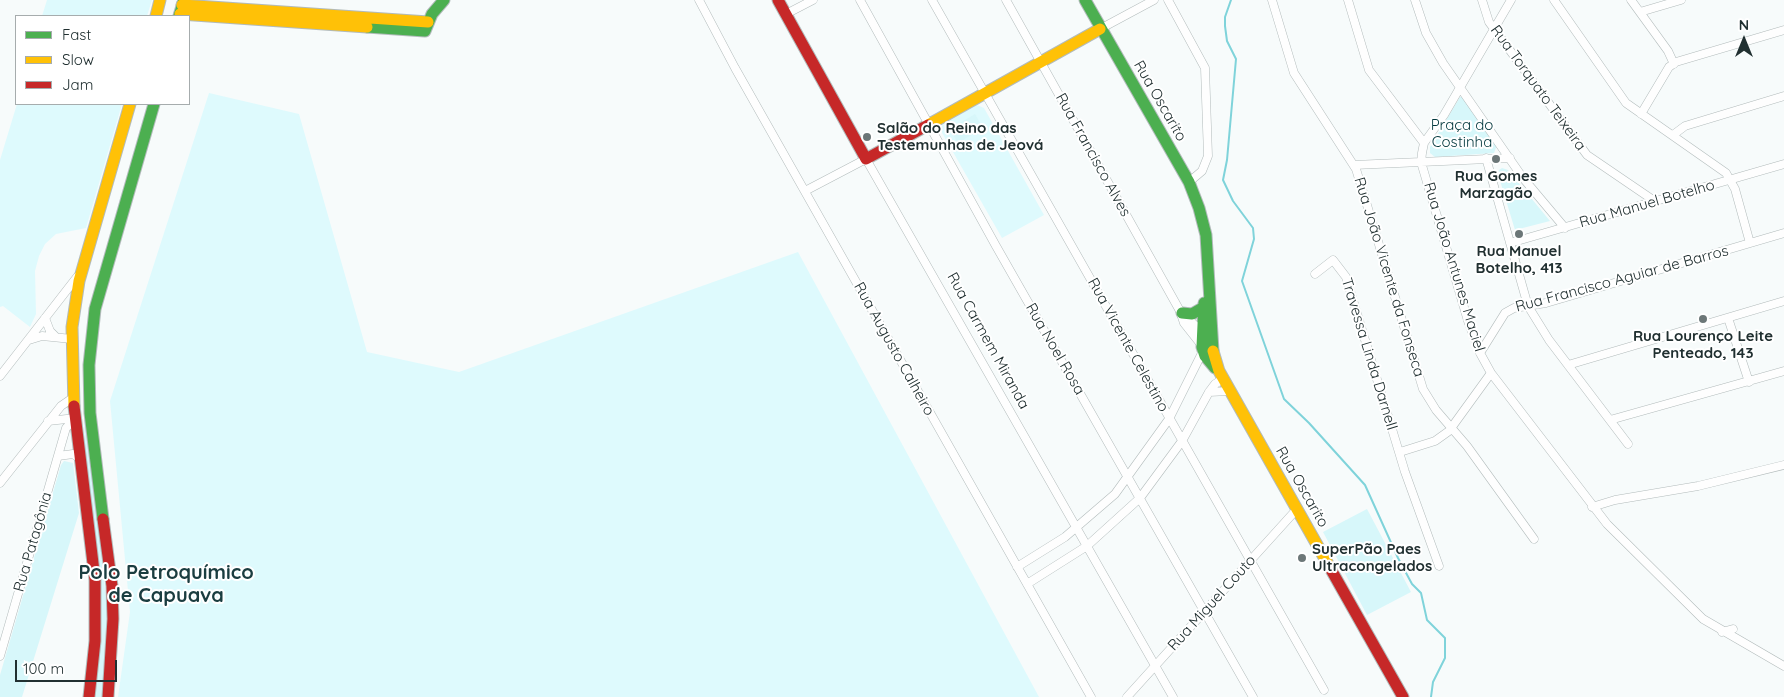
<!DOCTYPE html>
<html>
<head>
<meta charset="utf-8">
<style>
  body { margin:0 }
  #map { position:relative; width:1784px; height:697px; overflow:hidden; background:#f7fbfb; font-family:Quicksand,sans-serif }
  canvas { display:block }
  .legend { position:absolute; left:15px; top:15px; width:175px; height:90px; box-sizing:border-box; background:#fff; border:1px solid #a6acad; margin:0; padding:6px 9px; list-style:none; font-size:15px; color:#213031 }
  .legend li { display:flex; align-items:center; gap:10px; height:25px }
  .legend b { width:25px; border:1px solid #a6acad }
  .north { position:absolute; left:1719px; top:15px; width:50px; height:50px; -webkit-text-stroke:4px #fff; paint-order:stroke; rotate:0deg; font-size:14px; font-weight:700; line-height:20px; text-align:center; color:#213031 }
  .north::after { content:''; display:block; margin:auto; width:18px; height:22px; background:#213031; clip-path:polygon(50% 0,100% 100%,50% 72%,0 100%) }
  .scale { position:absolute; left:15px; top:660px; width:102px; height:22px; box-sizing:border-box; border:2px solid #213031; border-top:0; padding-left:6px; font-size:15px; line-height:18px; white-space:nowrap; color:#213031; -webkit-text-stroke:4px #fff; paint-order:stroke }
</style>
</head>
<body>
<div id="map">
<canvas width="1784" height="697"></canvas>
<ul class="legend">
<li><b style="height:6px;background:#4caf50"></b>Fast</li>
<li><b style="height:6px;background:#ffc107"></b>Slow</li>
<li><b style="height:6px;background:#c62828"></b>Jam</li>
</ul>
<div class="north">N</div>
<div class="scale">100 m</div>
</div>
<script>
const c = document.querySelector('canvas').getContext('2d');
c.lineJoin = 'round';
function fillPath(path, color) { c.fillStyle = color; c.fill(path, 'evenodd'); }
const shape = rows => new Path2D(rows.map(r => 'M' + r).join(''));
function trace(path, color, width, dash) { c.strokeStyle = color; c.lineWidth = width; c.lineCap = dash ? 'butt' : 'round'; c.setLineDash(dash || []); c.stroke(path); }
function drawText(font, color, halo, rows, align = 'center') {
  c.font = font + ' Quicksand,sans-serif'; c.lineWidth = 4; c.setLineDash([]); c.textBaseline = 'middle'; c.strokeStyle = halo; c.fillStyle = color; for (const [text, x, y, turn = 0] of rows) {
    c.save(); c.translate(x, y); c.rotate((+turn || 0) * Math.PI / 180); c.textAlign = isNaN(turn) ? turn : align; if (halo) c.strokeText(text, 0, 0); c.fillText(text, 0, 0); c.restore();
  }
}
fillPath(shape([
  [47,0,152,0,147,16,42,16],
  [209,93,299,114,367,352,459,372,798,252,1039,697,118,697,130,612,110,401],
  [17,104,122,104,86,228,56,234,45,244,39,256,35,271,36,314,30,327,3,306,0,307,0,160],
  [977,105,984,108,1044,215,1002,238,941,131,942,125]
]), '#defafd');
fillPath(shape([
  [1460,97,1463,97,1497,145,1494,153,1435,157,1430,153,1430,147],
  [975,114,983,128,958,143,950,129],
  [1502,168,1508,170,1550,221,1515,230,1498,174,1499,170],
  [84,420,87,420,107,608,102,697,94,697],
  [64,461,73,463,79,513,22,697,0,697,0,675,61,465],
  [1367,509,1411,592,1367,615,1323,532]
]), '#d7f7fa');
trace(shape([
  [1231,0,1225,17,1225,26,1227,41,1236,59,1227,160,1223,180,1233,201,1253,228,1254,239,1242,281,1284,399,1309,423,1365,485,1398,558,1412,584,1421,593,1427,620,1445,638,1445,658,1433,682,1431,697]
]), '#7fd3da', 2);
const street = shape([
  [699,0,735,68,1091,697],
  [860,0,996,246,1253,697],
  [932,0,1324,690],
  [1006,0,1180,311,1184,323,1203,347],
  [1168,0,1205,68,1208,156,1202,171,1189,182],
  [1272,0,1294,73,1356,169,1423,389,1436,410,1467,446,1534,539],
  [1348,0,1369,70,1424,143],
  [1415,0,1426,33,1443,63,1523,178,1565,228],
  [1482,0,1489,22,1587,155,1656,202],
  [1511,0,1444,115,1424,143,1422,153,1421,162,1468,321,1480,353,1491,373,1607,524,1703,619,1784,666],
  [1554,0,1626,103,1726,173,1735,189,1750,243],
  [1631,0,1668,51,1674,64],
  [1640,12,1681,0],
  [786,14,813,0],
  [1100,29,1154,0],
  [1641,114,1669,67,1676,62,1784,30],
  [1673,135,1685,126,1784,96],
  [1486,158,1528,306,1549,340,1628,444],
  [1354,165,1510,158],
  [805,191,866,159,1173,697],
  [1510,243,1784,164],
  [1315,274,1333,260,1346,277,1405,472,1439,566],
  [1181,312,1205,335],
  [45,318,50,331,56,337],
  [1728,318,1749,382],
  [29,340,42,336,72,339],
  [1480,353,1505,313,1514,308,1546,303,1784,233],
  [1568,365,1784,301],
  [0,376,77,277],
  [1209,392,1229,391],
  [1610,420,1784,371],
  [48,421,76,418],
  [1400,452,1435,441,1449,431,1491,373],
  [58,456,73,454,81,459],
  [0,483,61,406,74,397],
  [1592,507,1615,500,1698,486,1784,465],
  [1017,567,1065,537,1115,494,1169,419,1203,351],
  [1027,584,1087,546,1140,498,1182,441,1209,392,1215,384,1223,379],
  [1722,632,1733,629],
  [0,656,66,428,75,419],
  [1127,697,1297,509]
]);
const fast = shape([
  [1085,0,1189,182,1199,208,1206,235,1213,351],
  [179,16,184,0],
  [367,27,425,31,432,14,444,0],
  [1204,303,1202,347,1205,356,1215,368],
  [1182,313,1192,314,1204,307],
  [103,519,90,413,89,365,95,309,154,104]
]);
const slow = shape([
  [182,5,428,22],
  [180,14,367,27],
  [156,16,160,0],
  [928,125,1100,29],
  [1213,351,1219,371,1329,566],
  [74,406,72,327,79,281,130,104]
]);
const jam = shape([
  [778,0,866,159,928,125],
  [74,406,95,580,95,641,89,697],
  [103,519,112,586,113,619,108,697],
  [1329,566,1403,697]
]);
trace(street, '#b2bbbb', 9);
trace(fast, '#b2bbbb', 13);
trace(slow, '#b2bbbb', 13);
trace(jam, '#b2bbbb', 13);
trace(street, '#fefefe', 8);
trace(fast, '#4caf50', 11);
trace(slow, '#ffc107', 11);
trace(jam, '#c62828', 11);
for (const [x, y, r, color] of [
  [867,137,5,"#6c7778"],
  [1496,159,5,"#6c7778"],
  [1519,234,5,"#6c7778"],
  [1703,319,5,"#6c7778"],
  [1302,558,5,"#6c7778"]
]) { const dot = new Path2D(); dot.arc(x, y, r, 0, 2 * Math.PI); c.fillStyle = color; c.fill(dot); trace(dot, '#fff', 2); }
drawText('15px', '#213031', '#fff', [
  ["Rua Torquato Teixeira",1538,88,54],
  ["Rua Oscarito",1160,101,60],
  ["Rua Francisco Alves",1093,155,61],
  ["Rua Manuel Botelho",1647,204,-16],
  ["Rua João Antunes Maciel",1454,267,73],
  ["Rua João Vicente da Fonseca",1389,277,73],
  ["Rua Francisco Aguiar de Barros",1622,279,-15],
  ["Rua Carmem Miranda",988,341,61],
  ["Rua Vicente Celestino",1128,345,61],
  ["Rua Augusto Calheiro",894,349,61],
  ["Rua Noel Rosa",1055,349,60],
  ["Travessa Linda Darnell",1369,354,73],
  ["Rua Oscarito",1302,487,60],
  ["Rua Patagônia",33,542,-74],
  ["Rua Miguel Couto",1212,603,-48]
]);
drawText('15px', '#00373c', '#fff', [
  ["Praça do",1462,125],
  ["Costinha",1462,142]
]);
drawText('bold 15px', '#213031', '#fff', [
  ["Salão do Reino das",877,128,"left"],
  ["Testemunhas de Jeová",877,145,"left"],
  ["Rua Gomes",1496,176],
  ["Marzagão",1496,193],
  ["Rua Manuel",1519,251],
  ["Botelho, 413",1519,268],
  ["Rua Lourenço Leite",1703,336],
  ["Penteado, 143",1703,353],
  ["SuperPão Paes",1312,549,"left"],
  ["Ultracongelados",1312,566,"left"]
]);
drawText('bold 20px', '#1a3d40', '#fff', [
  ["Polo Petroquímico",166,573],
  ["de Capuava",166,596]
]);
</script>
</body>
</html>
